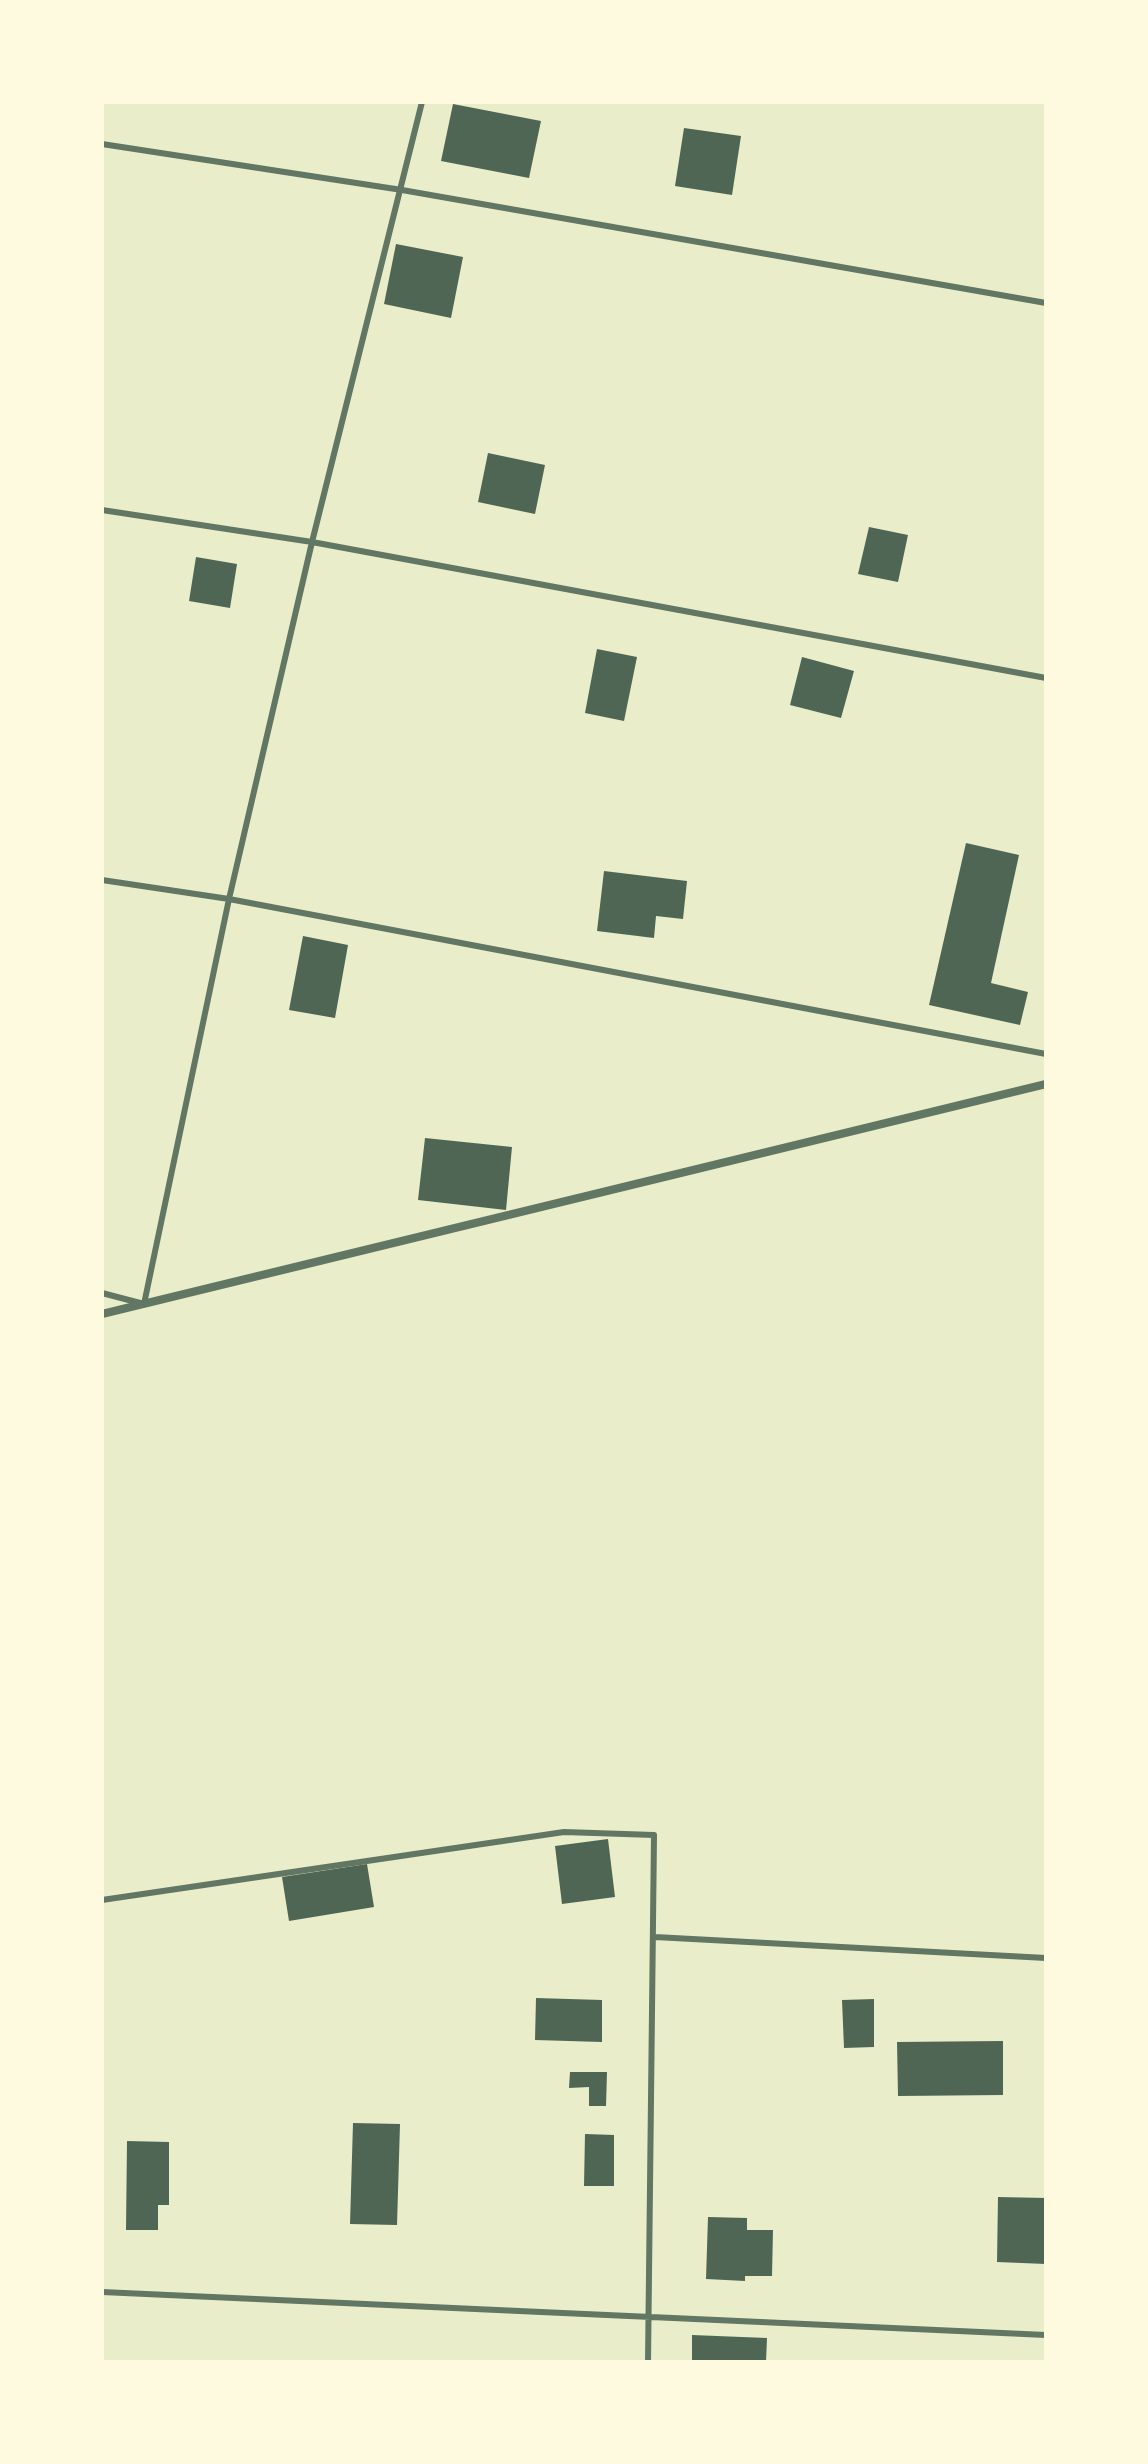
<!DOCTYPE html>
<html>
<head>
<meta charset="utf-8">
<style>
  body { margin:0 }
  #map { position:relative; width:1148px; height:2464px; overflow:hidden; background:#e9edc9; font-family:Roboto,sans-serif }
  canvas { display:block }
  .frame { position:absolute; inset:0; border:104px solid #fefae0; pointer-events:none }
</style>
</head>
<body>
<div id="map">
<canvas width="1148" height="2464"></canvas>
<div class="frame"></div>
</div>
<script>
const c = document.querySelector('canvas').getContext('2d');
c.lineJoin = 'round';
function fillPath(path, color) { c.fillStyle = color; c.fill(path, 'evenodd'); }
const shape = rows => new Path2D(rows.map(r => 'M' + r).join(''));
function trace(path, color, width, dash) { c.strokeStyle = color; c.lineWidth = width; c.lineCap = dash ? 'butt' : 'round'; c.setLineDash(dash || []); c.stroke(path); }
fillPath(shape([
  [453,104,541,121,529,178,441,161],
  [684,128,741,136,732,195,675,186],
  [396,244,463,257,451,318,384,304],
  [488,453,545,465,535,514,478,502],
  [869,527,908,535,898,582,858,574],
  [196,557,237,564,230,608,189,601],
  [597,649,637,657,624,721,585,713],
  [802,657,854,671,841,718,790,705],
  [966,843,1019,855,991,983,1028,992,1020,1025,929,1005],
  [604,871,687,881,683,919,656,916,654,938,597,931],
  [303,936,348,945,335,1018,289,1010],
  [425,1138,512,1147,506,1210,418,1200],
  [608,1839,615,1897,562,1904,555,1846],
  [367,1864,374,1907,289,1921,282,1877],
  [536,1998,602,2000,602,2042,535,2040],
  [874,1999,874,2047,844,2048,842,2000],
  [1003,2041,1003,2095,898,2096,897,2042],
  [570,2072,607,2072,606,2106,589,2106,589,2087,569,2088],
  [353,2123,400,2124,397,2225,350,2224],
  [585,2134,614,2135,614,2186,584,2186],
  [127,2141,169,2142,169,2205,158,2205,158,2230,126,2230],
  [998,2197,1046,2198,1046,2264,997,2262],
  [708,2217,747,2218,747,2230,773,2230,772,2276,745,2276,745,2281,706,2279],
  [692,2335,767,2338,766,2362,692,2362]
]), '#4f6655');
trace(shape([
  [102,144,402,190,1046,303],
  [102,510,312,542,1046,678],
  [102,880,229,899,1046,1054],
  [102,1293,144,1304,229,899,312,542,422,102],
  [102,1900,564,1832,654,1835,648,2362],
  [655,1937,1046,1958],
  [102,2292,1046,2335]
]), '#617663', 6);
trace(shape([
  [102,1314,1046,1084]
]), '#617663', 8);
</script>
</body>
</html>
